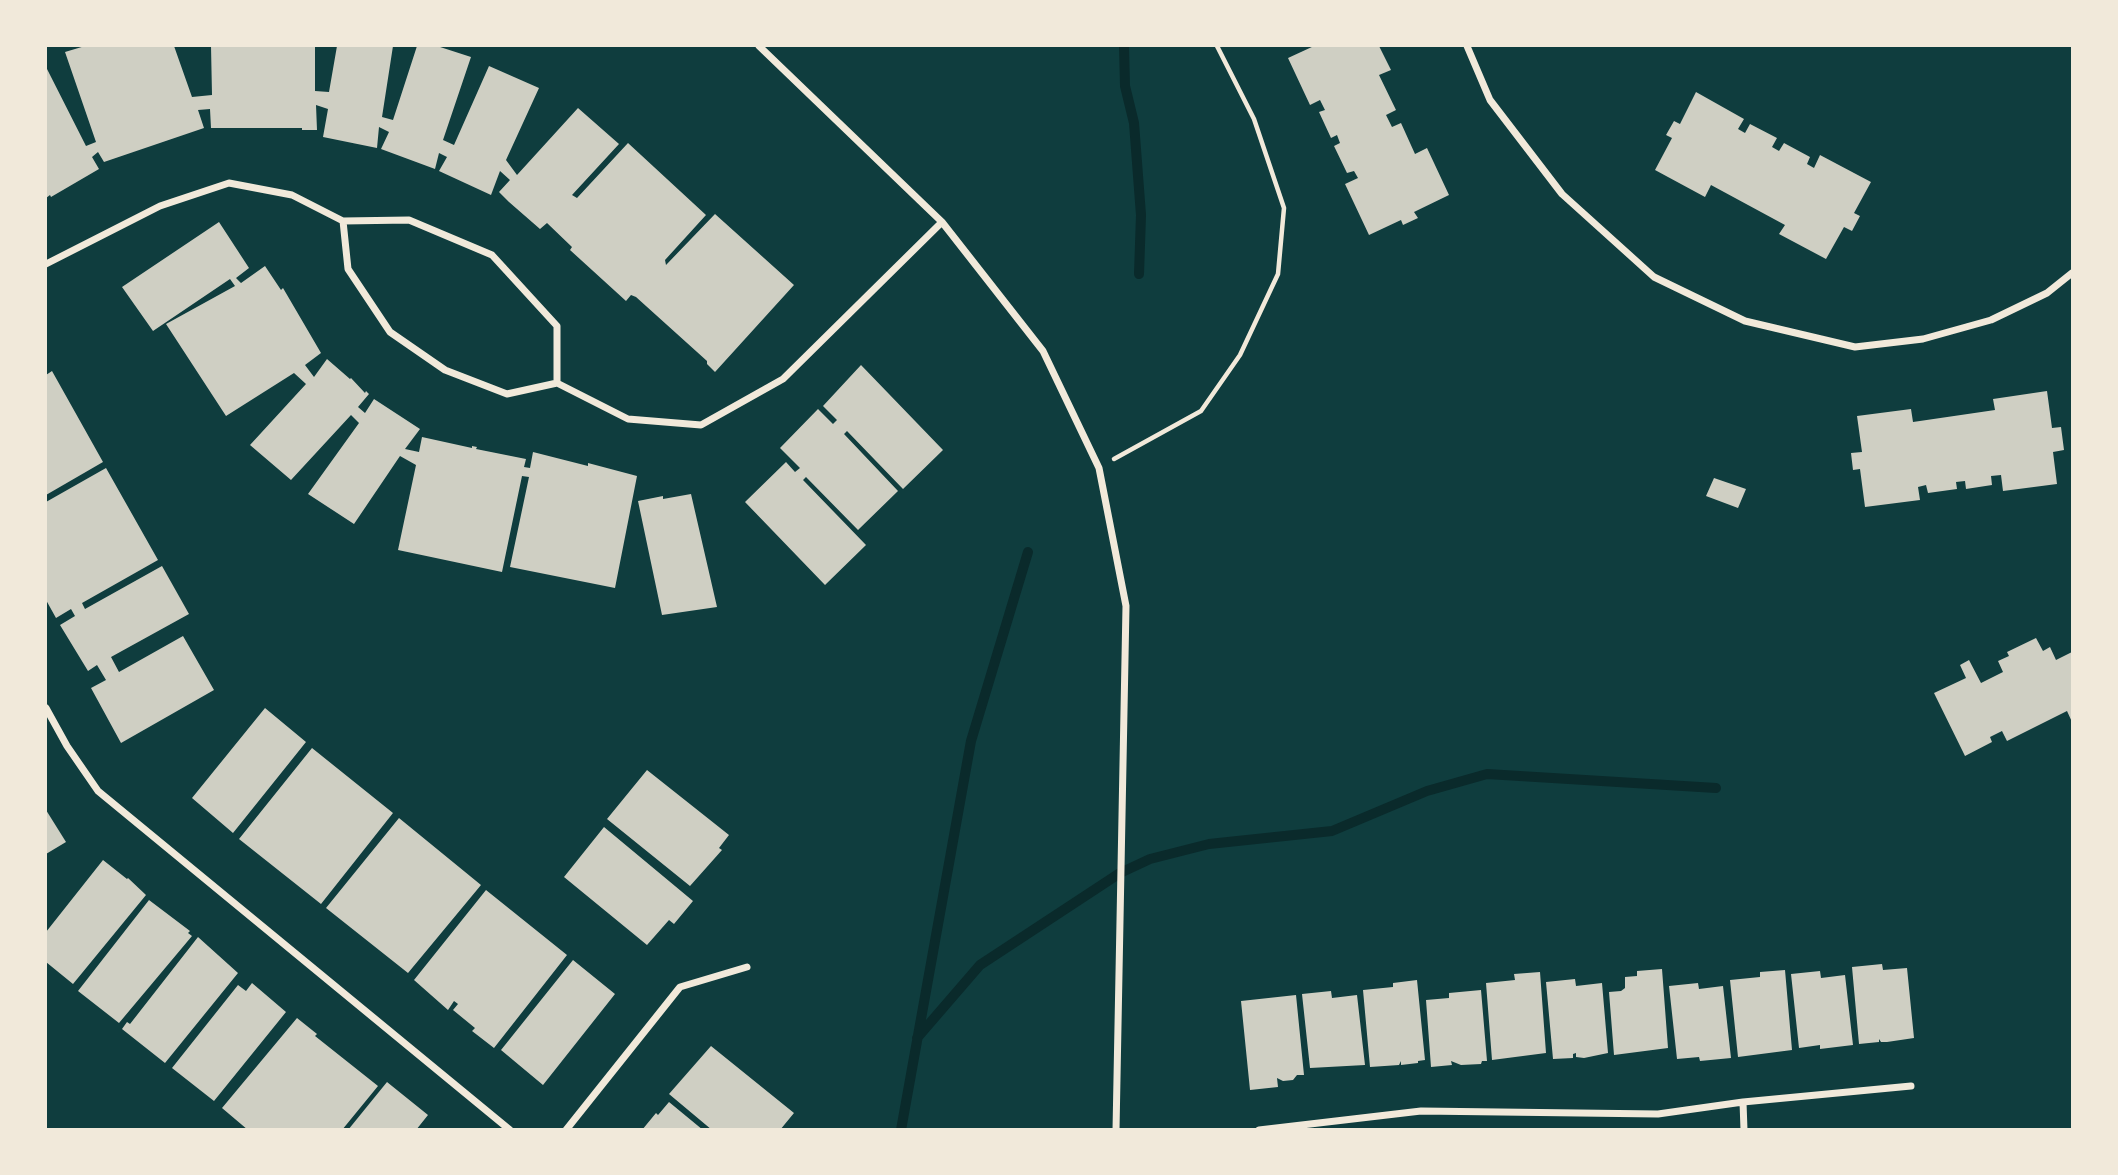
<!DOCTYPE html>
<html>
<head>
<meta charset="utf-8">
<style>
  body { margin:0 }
  #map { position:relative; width:2118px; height:1175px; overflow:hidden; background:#0f3d3e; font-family:Signika,sans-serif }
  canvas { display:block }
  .frame { position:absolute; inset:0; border:47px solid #f1e9da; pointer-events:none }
</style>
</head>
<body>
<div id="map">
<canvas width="2118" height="1175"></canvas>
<div class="frame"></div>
</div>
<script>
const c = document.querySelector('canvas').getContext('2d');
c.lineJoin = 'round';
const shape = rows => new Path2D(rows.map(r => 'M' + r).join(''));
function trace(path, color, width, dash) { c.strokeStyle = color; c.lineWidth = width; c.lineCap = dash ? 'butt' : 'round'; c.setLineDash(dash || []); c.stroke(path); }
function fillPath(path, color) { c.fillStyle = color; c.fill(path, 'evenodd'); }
trace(shape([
  [1124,46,1125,86,1134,123,1141,215,1139,274],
  [917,1038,980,965,1120,873,1150,859,1209,844,1332,831,1427,791,1487,774,1716,788],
  [901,1130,971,741,1028,552]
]), '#0a2a2b', 10);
fillPath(shape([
  [85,46,174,46,192,97,212,95,211,46,315,46,315,91,329,92,337,46,393,46,382,117,393,120,417,46,437,46,471,57,443,140,454,145,489,66,539,88,506,160,517,175,578,108,619,144,572,195,577,198,628,143,706,215,665,260,666,265,715,214,794,285,715,372,707,364,707,361,636,297,631,295,626,301,570,250,572,247,547,223,540,229,509,202,499,192,510,180,500,171,491,195,439,171,447,157,439,153,435,169,381,149,389,132,379,127,377,148,323,137,328,109,316,105,317,130,302,130,302,128,211,128,210,109,198,110,204,128,104,162,98,152,92,157,99,169,51,197,50,195,46,198,46,67,86,146,96,142,65,52],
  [1314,46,1379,46,1391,70,1379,75,1396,110,1386,115,1392,127,1401,123,1415,154,1427,148,1449,195,1414,212,1418,218,1403,225,1401,220,1369,235,1345,184,1358,178,1354,171,1347,173,1334,146,1340,143,1337,135,1331,138,1319,112,1325,110,1320,100,1310,105,1288,58],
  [1696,92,1744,119,1738,129,1745,133,1750,124,1777,138,1772,147,1779,151,1784,143,1810,157,1807,164,1814,168,1820,155,1871,182,1854,213,1860,216,1852,231,1844,227,1826,259,1779,234,1785,225,1711,185,1705,197,1655,170,1672,138,1666,135,1674,121,1680,124],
  [219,222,249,268,236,278,241,283,265,266,281,290,283,288,321,353,305,365,314,377,327,359,350,379,351,378,365,393,366,391,369,394,358,407,365,413,374,399,420,429,405,449,419,452,422,437,472,448,472,446,477,447,476,449,526,459,524,467,530,468,533,452,588,466,588,463,637,476,615,588,510,567,529,477,522,476,502,572,398,550,416,465,400,456,354,524,308,494,359,423,351,415,291,480,250,445,306,384,294,373,226,416,166,324,235,286,230,279,153,331,122,287],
  [861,365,943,450,903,489,847,431,844,434,898,491,858,530,806,477,803,480,866,545,825,585,745,502,786,462,795,472,800,468,780,448,818,409,833,424,837,420,823,406],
  [52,371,103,462,46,495,46,375],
  [2047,391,2052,428,2061,427,2064,450,2053,452,2057,484,2003,491,2001,475,1991,476,1992,485,1966,489,1965,481,1956,482,1957,489,1928,493,1926,485,1918,487,1920,500,1865,507,1860,469,1853,470,1851,453,1862,452,1857,416,1911,409,1913,422,1995,410,1993,399],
  [106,468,158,560,82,603,85,609,162,566,189,614,111,657,119,672,183,636,214,690,121,743,91,688,106,680,97,665,88,671,60,625,75,616,71,609,56,618,46,600,46,502],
  [1714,478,1746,489,1738,508,1706,496],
  [691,494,717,607,662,615,638,501,663,496,663,499],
  [2036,638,2043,651,2050,647,2056,660,2072,652,2072,722,2067,711,2007,741,2002,731,1990,737,1992,742,1965,756,1934,693,1966,678,1960,665,1969,660,1981,683,2003,672,1998,661,2009,656,2007,652],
  [265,708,306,742,233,833,192,798],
  [312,748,393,813,321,904,239,839],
  [647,770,729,835,719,848,722,850,690,886,607,819],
  [46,810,66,842,46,854],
  [399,818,481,885,408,973,326,908],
  [604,827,693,901,674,924,669,920,647,945,564,877],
  [103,860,127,879,128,878,146,895,73,984,46,962,46,932],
  [486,890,567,955,494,1048,472,1031,475,1028,453,1010,458,1004,454,1001,448,1010,414,980],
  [149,900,190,931,188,933,192,936,119,1023,78,991],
  [198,937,238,973,165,1063,122,1029,127,1022,130,1024],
  [573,960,615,994,543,1085,501,1050],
  [1882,964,1883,970,1907,968,1914,1038,1887,1042,1881,1042,1879,1039,1879,1042,1859,1044,1852,967],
  [1662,969,1668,1048,1614,1055,1609,992,1621,991,1625,988,1625,977,1637,976,1637,971],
  [1785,970,1792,1050,1738,1057,1730,980,1760,977,1760,972],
  [1820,971,1821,978,1845,975,1853,1045,1820,1049,1820,1045,1799,1048,1791,974],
  [1540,972,1546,1053,1492,1060,1486,983,1515,980,1514,974],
  [1575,979,1576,986,1602,983,1608,1053,1584,1058,1576,1057,1576,1053,1573,1054,1573,1058,1553,1059,1546,982],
  [1417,980,1425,1060,1418,1061,1418,1063,1401,1065,1401,1061,1399,1065,1370,1067,1363,990,1393,987,1393,983],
  [252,983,286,1012,214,1101,172,1068,238,985,246,991],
  [1698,983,1699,989,1723,986,1731,1058,1700,1061,1699,1057,1677,1059,1669,986],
  [1481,990,1487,1061,1482,1061,1481,1064,1461,1065,1451,1061,1452,1065,1431,1067,1426,1000,1449,998,1449,993],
  [1331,991,1332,998,1357,995,1365,1065,1310,1068,1302,994],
  [1296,995,1304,1075,1297,1075,1293,1080,1283,1081,1277,1078,1278,1087,1250,1090,1241,1001],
  [297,1018,317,1034,315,1036,378,1086,342,1130,248,1130,222,1108],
  [711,1046,794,1113,780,1130,712,1130,669,1094],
  [387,1082,428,1115,416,1130,348,1130],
  [669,1102,703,1130,642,1130,656,1113,658,1115]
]), '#cfcfc3');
trace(shape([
  [1114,459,1201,411,1240,355,1278,274,1284,208,1254,119,1217,46]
]), '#f1e9da', 4.5);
trace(shape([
  [759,46,942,222,1043,351,1099,468,1126,606,1116,1130],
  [1467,46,1490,100,1562,194,1654,277,1745,321,1855,347,1923,339,1991,320,2047,293,2072,273],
  [46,264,160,206,229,183,292,195,343,221],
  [557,383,557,326,492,255,409,220,343,221,348,269,390,332,445,370,507,394,557,383,628,419,701,425,783,379,942,222],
  [46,708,67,746,98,791,510,1130],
  [1743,1102,1744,1130],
  [566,1130,680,987,747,967],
  [1259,1130,1421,1111,1658,1114,1743,1102,1911,1086]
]), '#f1e9da', 7);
</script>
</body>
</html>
